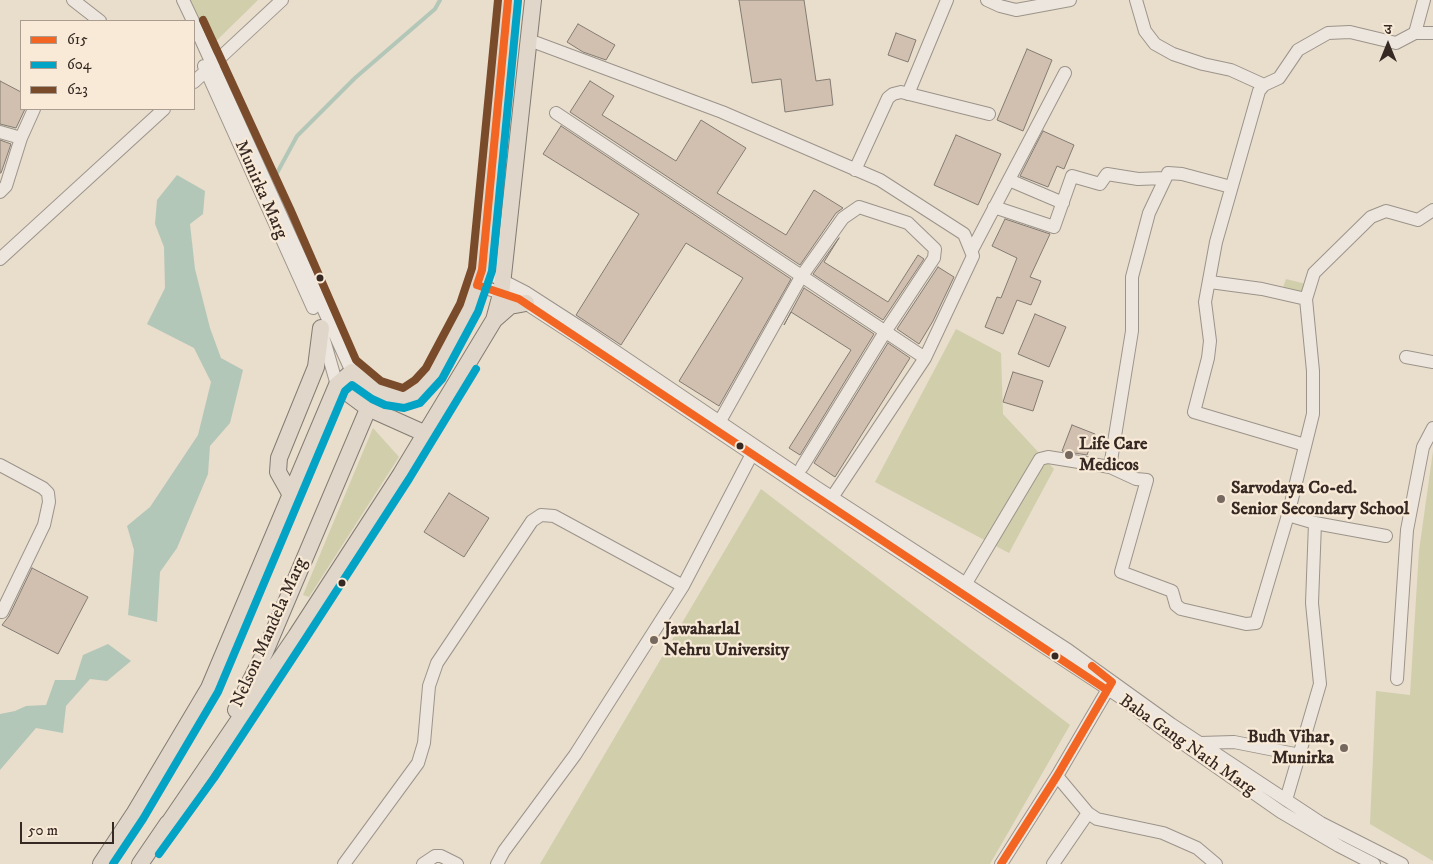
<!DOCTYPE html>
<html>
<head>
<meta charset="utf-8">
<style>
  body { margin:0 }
  #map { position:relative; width:1433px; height:864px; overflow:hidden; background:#e9ddcc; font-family:"IM FELL DW Pica","Noto Serif Devanagari",serif }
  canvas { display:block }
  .legend { position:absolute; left:20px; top:20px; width:175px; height:90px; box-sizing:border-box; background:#f8ead6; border:1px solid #aa9d8f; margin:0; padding:6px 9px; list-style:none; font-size:15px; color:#362924 }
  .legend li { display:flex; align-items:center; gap:10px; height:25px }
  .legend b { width:25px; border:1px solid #aa9d8f }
  .north { position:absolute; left:1363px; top:20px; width:50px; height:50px; -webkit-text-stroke:4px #f8ead6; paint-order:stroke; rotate:0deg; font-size:14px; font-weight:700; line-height:20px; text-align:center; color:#362924 }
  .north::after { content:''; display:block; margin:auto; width:18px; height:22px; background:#362924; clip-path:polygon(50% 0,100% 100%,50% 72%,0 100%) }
  .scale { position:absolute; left:20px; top:822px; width:94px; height:22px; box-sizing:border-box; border:2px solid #362924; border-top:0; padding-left:6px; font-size:15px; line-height:18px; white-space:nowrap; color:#362924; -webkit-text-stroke:4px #f8ead6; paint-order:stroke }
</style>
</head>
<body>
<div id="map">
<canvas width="1433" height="864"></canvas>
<ul class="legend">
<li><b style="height:6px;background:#f26522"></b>615</li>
<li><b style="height:6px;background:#03a3c6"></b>604</li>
<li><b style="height:6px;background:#7a4b2a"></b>623</li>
</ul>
<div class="north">उ</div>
<div class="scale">50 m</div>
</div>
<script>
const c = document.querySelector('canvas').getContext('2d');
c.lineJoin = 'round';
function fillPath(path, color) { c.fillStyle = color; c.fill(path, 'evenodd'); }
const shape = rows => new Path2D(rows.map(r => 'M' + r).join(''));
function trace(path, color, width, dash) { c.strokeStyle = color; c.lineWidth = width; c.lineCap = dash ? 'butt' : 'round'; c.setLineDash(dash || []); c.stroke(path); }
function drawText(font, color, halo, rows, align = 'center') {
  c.font = font + ' "IM FELL DW Pica",serif'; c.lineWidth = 4.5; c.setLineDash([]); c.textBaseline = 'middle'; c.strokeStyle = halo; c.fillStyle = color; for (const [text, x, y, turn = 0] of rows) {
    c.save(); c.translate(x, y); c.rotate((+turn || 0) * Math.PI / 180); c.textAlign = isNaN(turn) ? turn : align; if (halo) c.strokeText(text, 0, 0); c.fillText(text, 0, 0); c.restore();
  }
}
fillPath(shape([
  [188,0,258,0,208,49],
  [1286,279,1310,285,1306,299,1281,293],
  [956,329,1001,353,1003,414,1054,469,1009,553,875,482],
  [373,428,399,457,309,597,303,595],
  [1433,451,1433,861,1370,824,1376,691,1410,695,1419,551],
  [761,489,1070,725,990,864,540,864]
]), '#d1ceac');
fillPath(shape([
  [177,175,205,191,203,214,190,224,195,269,210,328,221,358,243,370,230,423,210,446,208,474,177,548,160,572,157,622,128,615,134,550,127,526,150,507,198,435,211,382,194,348,147,324,165,288,164,247,155,224,157,200],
  [108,644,131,661,107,681,90,679,66,706,63,733,36,728,0,770,0,714,15,711,26,706,46,705,55,680,75,680,83,655]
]), '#b3c7b8');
trace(shape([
  [277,173,297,136,355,78,435,9,440,0]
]), '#b3c7b8', 4);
const building = shape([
  [739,0,804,0,816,81,830,79,833,105,785,112,781,79,752,83,739,0],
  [578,24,615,45,606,60,583,52,567,42,578,24],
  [896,33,916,40,908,62,888,55,896,33],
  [1027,49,1052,60,1023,131,997,120,1027,49],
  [0,81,21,92,21,109,25,109,16,128,0,124,0,81],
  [590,81,614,96,602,115,676,161,701,120,746,148,717,193,786,235,814,190,843,208,836,213,800,265,570,112,590,81],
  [561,126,791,279,719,406,679,381,743,278,686,243,621,345,576,315,639,214,543,154,561,126],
  [1043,131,1074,145,1064,169,1057,166,1048,187,1020,176,1043,131],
  [956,135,1001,154,978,205,934,185,956,135],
  [0,140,11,144,1,173,0,173,0,140],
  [1005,219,1050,234,1030,277,1041,281,1031,305,1017,300,1003,334,985,327,997,297,1001,298,1017,258,992,246,1005,219],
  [839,238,824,262,888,302,918,255,924,259,883,320,813,274,839,238],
  [938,267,954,277,933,321,919,344,897,329,938,267],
  [804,288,874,334,800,455,789,448,851,350,791,312,784,325,804,288],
  [1035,314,1066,327,1049,367,1018,354,1035,314],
  [888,343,910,358,835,477,814,463,888,343],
  [1013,372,1043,381,1033,411,1003,402,1013,372],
  [1072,425,1095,434,1087,455,1062,451,1072,425],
  [449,493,489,518,464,557,424,532,449,493],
  [32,568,88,597,58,654,2,625,9,616,32,568]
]);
fillPath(building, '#d1c0b0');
trace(building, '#837c73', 1);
const minor = shape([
  [73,0,100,21],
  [183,0,193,21],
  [987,0,1000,6,1016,10,1070,0],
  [1136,0,1145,31,1155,44,1173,54,1203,64,1231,70,1264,85],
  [194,24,352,372],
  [1415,33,1424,0],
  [529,40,722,112,880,180,964,234,973,256,925,358,833,496,831,503],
  [204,66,313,308],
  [194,82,282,0],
  [908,94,947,0],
  [556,113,925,358],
  [0,132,21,138],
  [855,170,888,98,893,94,901,92,989,114],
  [1009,180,1063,203],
  [0,192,6,186,21,138,34,109],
  [994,207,1054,227,1072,176,1100,184,1107,174,1138,179,1165,178],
  [972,250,1065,73],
  [0,259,164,109],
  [482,270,525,292,584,330,816,487,1068,650,1171,724,1321,823,1402,864],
  [477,285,519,299,579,338,811,494,1123,699,1161,728,1281,812,1339,846,1374,864],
  [1306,299,1314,273,1371,217,1386,211,1418,220,1433,210],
  [322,333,337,385],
  [1406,357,1433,362],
  [720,421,801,277,843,218,859,207,908,223,935,249,934,258,885,332,802,467],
  [1305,445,1194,412,1208,358,1210,341,1205,302,1216,242,1259,91,1264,85,1279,78,1298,50,1328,33,1350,32,1396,43,1415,33,1433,33],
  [0,465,43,488,48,493,49,502,44,525,2,612],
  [1110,467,1132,331,1132,277,1149,213,1168,173,1182,174,1231,187],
  [1288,515,1315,523,1386,536],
  [962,590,1040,459,1048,457,1110,467,1136,479,1147,480,1121,572,1172,591,1176,605,1181,609,1246,624,1256,623,1288,515,1313,414,1313,371,1306,299,1262,289,1210,282],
  [1397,679,1407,530,1423,447,1433,428],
  [1200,743,1234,742,1300,755],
  [1057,776,1088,813,1097,819,1163,833,1197,848,1216,864],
  [1286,800,1320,684,1312,603,1315,523],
  [344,864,418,763,424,743,429,686,437,663,532,521,541,515,554,516,683,586],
  [423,864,435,856,441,856,457,864],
  [497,864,504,851,575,755,683,586,752,454],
  [1001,864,1057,776,1111,684],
  [1053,864,1088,813]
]);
const major = shape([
  [494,320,501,294,533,0],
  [337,385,368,408,426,434],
  [291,495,278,472,279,458,316,367,321,328],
  [236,710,265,652,376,390],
  [162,833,296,636,401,474,494,320,510,306,526,303],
  [101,864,134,814,209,688,337,385,352,372,376,390,388,395,406,398,415,394,434,374,469,308,482,270,508,0],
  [140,864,168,823]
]);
trace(minor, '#9c948a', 14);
trace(major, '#837c73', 18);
trace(minor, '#ece6de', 12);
trace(major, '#e0d6c9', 16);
trace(shape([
  [508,0,482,270,477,285,519,299,1107,690],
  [1001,864,1057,776,1112,682,1092,666]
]), '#f26522', 8);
trace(shape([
  [159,854,214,778,304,641,409,479,476,369],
  [113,864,143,819,218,692,345,391,352,385,372,399,385,405,404,408,420,403,442,379,478,312,492,271,518,1]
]), '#03a3c6', 8);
trace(shape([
  [203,20,291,211,356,360,381,381,403,388,415,380,426,368,460,304,472,268,498,0]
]), '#7a4b2a', 8);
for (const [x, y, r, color] of [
  [320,278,4.5,"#362924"],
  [740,446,4.5,"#362924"],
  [1069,455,5,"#75685f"],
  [1221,499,5,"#75685f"],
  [342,583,4.5,"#362924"],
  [654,640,5,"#75685f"],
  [1055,656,4.5,"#362924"],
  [1344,748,5,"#75685f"]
]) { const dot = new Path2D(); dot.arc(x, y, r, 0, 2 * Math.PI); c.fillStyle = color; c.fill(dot); trace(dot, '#f8ead6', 2); }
drawText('18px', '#362924', '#f8ead6', [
  ["Munirka Marg",260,190,66],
  ["Nelson Mandela Marg",270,633,-66],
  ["Baba Gang Nath Marg",1187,746,35]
]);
drawText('bold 18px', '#362924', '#f8ead6', [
  ["Life Care",1079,445],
  ["Medicos",1079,466],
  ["Sarvodaya Co-ed.",1231,489],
  ["Senior Secondary School",1231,510],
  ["Jawaharlal",664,630],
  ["Nehru University",664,651],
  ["Budh Vihar,",1334,738,"right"],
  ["Munirka",1334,759,"right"]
], 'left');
</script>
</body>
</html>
